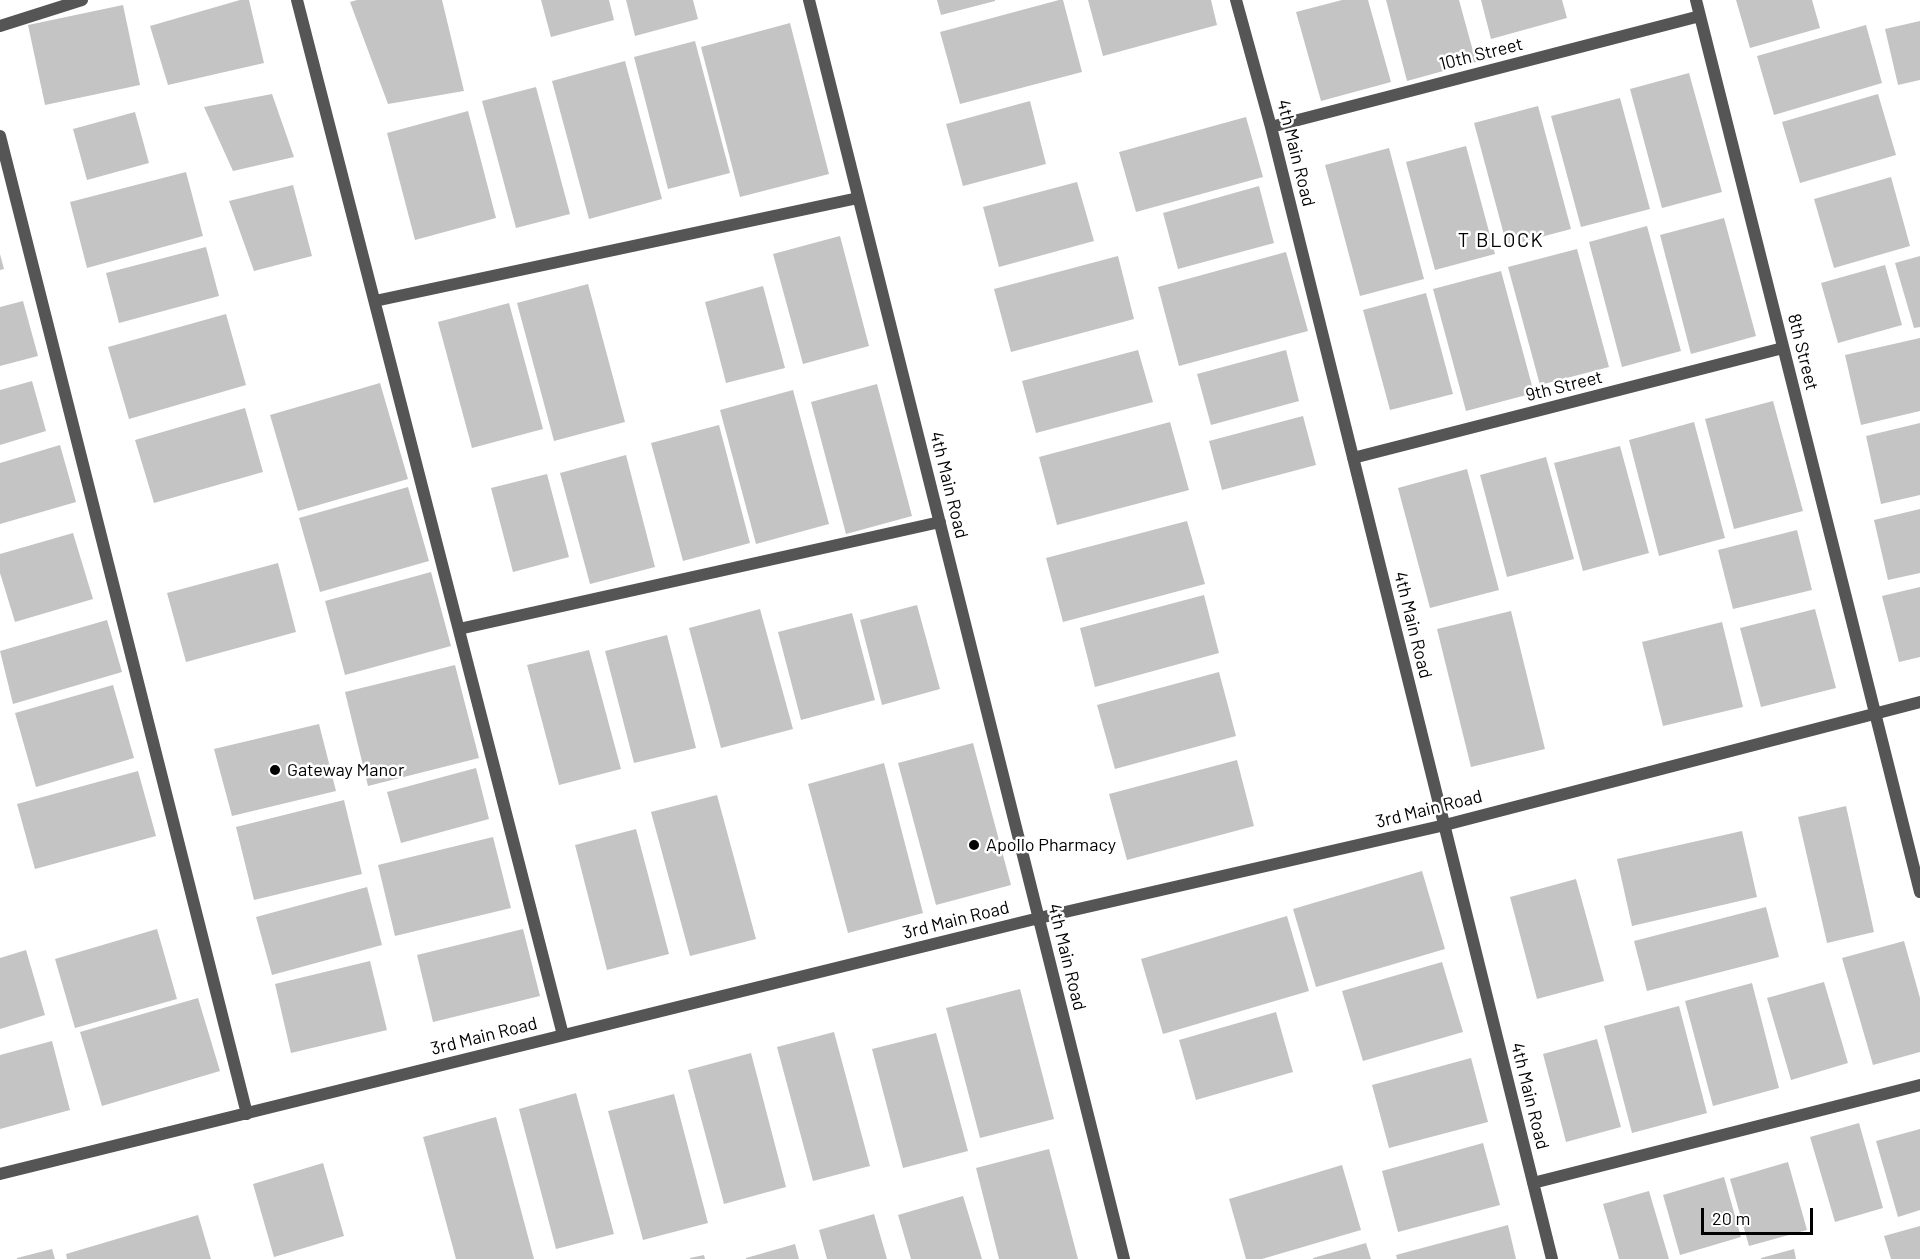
<!DOCTYPE html>
<html>
<head>
<meta charset="utf-8">
<style>
  body { margin:0 }
  #map { position:relative; width:1920px; height:1259px; overflow:hidden; background:#fff; font-family:Barlow,sans-serif }
  canvas { display:block }
  .scale { position:absolute; left:1701px; top:1208px; width:112px; height:27px; box-sizing:border-box; border:3px solid #000; border-top:0; padding-left:8px; font-size:18px; line-height:21px; white-space:nowrap; color:#000; -webkit-text-stroke:4px #fff; paint-order:stroke }
</style>
</head>
<body>
<div id="map">
<canvas width="1920" height="1259"></canvas>
<div class="scale">20 m</div>
</div>
<script>
const c = document.querySelector('canvas').getContext('2d');
c.lineJoin = 'round';
function fillPath(path, color) { c.fillStyle = color; c.fill(path, 'evenodd'); }
const shape = rows => new Path2D(rows.map(r => 'M' + r).join(''));
function trace(path, color, width, dash) { c.strokeStyle = color; c.lineWidth = width; c.lineCap = dash ? 'butt' : 'round'; c.setLineDash(dash || []); c.stroke(path); }
function drawText(font, color, halo, rows, align = 'center') {
  c.font = font + ' Barlow,sans-serif'; c.lineWidth = 5; c.setLineDash([]); c.textBaseline = 'middle'; c.strokeStyle = halo; c.fillStyle = color; for (const [text, x, y, turn = 0] of rows) {
    c.save(); c.translate(x, y); c.rotate((+turn || 0) * Math.PI / 180); c.textAlign = isNaN(turn) ? turn : align; if (halo) c.strokeText(text, 0, 0); c.fillText(text, 0, 0); c.restore();
  }
}
fillPath(shape([
  [240,0,249,0,264,63,168,85,150,26],
  [357,0,442,0,464,91,388,104,350,2],
  [541,0,609,0,614,20,551,37],
  [626,0,693,0,698,19,635,36],
  [937,0,995,0,995,1,941,15],
  [1059,0,1063,0,1082,72,960,104,940,32],
  [1088,0,1211,0,1217,25,1103,56],
  [1342,0,1368,0,1391,82,1321,101,1296,12],
  [1386,0,1459,0,1476,62,1407,81],
  [1481,0,1562,0,1567,18,1491,39],
  [1736,0,1812,0,1820,28,1750,48],
  [123,5,140,85,45,105,28,25],
  [1920,21,1920,80,1898,85,1885,29],
  [790,23,829,174,740,197,701,47],
  [1866,25,1882,83,1774,115,1757,56],
  [695,41,730,173,668,189,634,57],
  [625,61,662,199,589,219,552,81],
  [1689,73,1722,192,1662,208,1630,89],
  [536,87,570,214,516,228,482,101],
  [272,94,294,157,233,171,204,107],
  [1878,94,1896,155,1800,183,1782,122],
  [1620,98,1650,209,1581,227,1551,116],
  [1030,101,1046,164,963,186,946,124],
  [1538,106,1571,229,1507,246,1474,123],
  [468,111,496,218,415,240,387,133],
  [135,112,149,163,87,180,73,129],
  [1246,117,1263,177,1136,212,1119,152],
  [1466,146,1495,254,1435,270,1406,162],
  [1389,148,1424,279,1360,296,1325,165],
  [186,172,203,236,87,268,70,202],
  [1891,177,1910,246,1834,268,1814,199],
  [1077,182,1094,241,999,267,983,207],
  [293,185,312,256,254,271,229,201],
  [1259,186,1274,243,1178,269,1163,213],
  [1724,218,1756,336,1691,354,1660,235],
  [1647,226,1681,351,1622,367,1589,242],
  [840,236,869,346,803,364,773,254],
  [206,247,219,296,119,323,106,273],
  [1577,249,1609,367,1540,385,1508,267],
  [1286,252,1308,331,1179,366,1158,287],
  [0,254,4,269,0,270],
  [1118,256,1134,319,1011,352,994,289],
  [1920,256,1920,327,1914,328,1895,263],
  [1885,265,1902,325,1838,343,1821,283],
  [1501,271,1534,393,1466,411,1433,289],
  [588,284,625,422,554,441,517,303],
  [763,286,785,368,726,383,705,302],
  [1426,293,1453,394,1390,410,1363,310],
  [23,301,38,356,0,366,0,307],
  [509,303,543,429,472,448,438,322],
  [226,314,246,385,129,419,108,347],
  [1920,338,1920,411,1861,425,1845,355],
  [1138,350,1153,402,1036,433,1022,381],
  [1286,350,1299,401,1211,425,1197,374],
  [32,381,46,431,0,445,0,390],
  [380,383,408,479,298,511,270,415],
  [877,384,912,516,846,534,811,402],
  [793,390,829,524,756,544,720,410],
  [1773,401,1803,511,1734,529,1705,419],
  [245,408,263,472,154,503,135,440],
  [1303,416,1316,465,1222,490,1209,441],
  [1170,422,1189,490,1057,525,1039,457],
  [1694,422,1725,538,1659,556,1629,440],
  [1920,423,1920,495,1881,504,1866,436],
  [719,425,750,543,683,561,651,443],
  [60,445,76,502,0,524,0,463],
  [1620,446,1649,553,1583,571,1554,463],
  [626,455,655,567,590,584,560,473],
  [1546,457,1574,559,1507,577,1480,475],
  [1467,469,1499,590,1430,608,1398,488],
  [547,474,569,557,513,572,491,488],
  [408,487,429,561,320,592,299,518],
  [1920,509,1920,573,1888,580,1874,520],
  [1187,521,1205,584,1063,622,1046,558],
  [1797,530,1812,590,1733,609,1718,550],
  [73,533,93,599,15,622,0,573,0,554],
  [278,563,296,632,186,662,167,593],
  [431,572,451,646,345,675,325,601],
  [1920,587,1920,657,1899,662,1882,596],
  [1204,595,1219,653,1095,687,1080,628],
  [917,605,940,689,882,705,860,620],
  [760,609,793,729,721,748,689,628],
  [1815,609,1836,688,1761,707,1740,628],
  [1511,611,1545,749,1471,767,1437,629],
  [852,613,875,700,801,720,778,632],
  [107,620,122,672,13,704,0,651],
  [1722,622,1743,707,1663,726,1642,642],
  [667,635,696,748,634,763,605,651],
  [589,650,621,769,559,785,527,665],
  [455,665,479,758,368,786,345,692],
  [1219,672,1236,736,1115,769,1097,705],
  [113,685,134,758,36,787,15,713],
  [319,724,336,791,232,816,214,749],
  [973,743,1011,885,936,905,898,763],
  [1237,760,1254,826,1127,860,1109,794],
  [884,763,923,913,848,933,808,784],
  [476,768,489,819,401,843,387,792],
  [138,771,156,836,35,869,17,804],
  [717,795,756,939,690,956,651,812],
  [344,800,362,874,254,900,236,827],
  [1846,806,1874,932,1827,943,1798,817],
  [636,829,669,954,607,970,575,845],
  [1742,831,1757,897,1632,926,1617,859],
  [493,837,511,908,395,936,378,865],
  [1422,871,1445,949,1316,987,1293,909],
  [1576,879,1604,981,1537,999,1510,897],
  [367,887,382,945,272,975,256,917],
  [1766,907,1779,957,1647,991,1634,941],
  [1287,916,1309,991,1163,1034,1141,959],
  [157,929,177,999,75,1028,55,959],
  [523,929,540,996,433,1022,417,955],
  [1904,941,1920,998,1920,1052,1873,1065,1842,958],
  [26,950,45,1015,0,1029,0,958],
  [370,961,387,1030,291,1053,275,984],
  [1442,962,1463,1032,1363,1061,1342,991],
  [1824,982,1848,1063,1791,1080,1767,998],
  [1752,983,1779,1088,1713,1106,1685,1001],
  [1020,989,1054,1119,980,1138,946,1008],
  [198,998,220,1071,102,1106,80,1032],
  [1679,1006,1707,1113,1632,1133,1604,1026],
  [1276,1012,1293,1072,1196,1100,1179,1040],
  [834,1032,870,1166,813,1181,777,1047],
  [936,1033,968,1151,903,1168,872,1049],
  [1597,1039,1621,1127,1566,1142,1543,1054],
  [52,1041,70,1110,0,1129,0,1055],
  [751,1053,786,1187,724,1204,688,1070],
  [1471,1058,1488,1122,1389,1148,1372,1085],
  [576,1093,614,1234,556,1249,519,1109],
  [674,1094,708,1223,643,1240,608,1111],
  [496,1117,534,1259,456,1259,423,1137],
  [1859,1123,1883,1208,1835,1222,1810,1137],
  [1920,1129,1920,1210,1898,1217,1876,1141],
  [1483,1143,1500,1205,1398,1232,1382,1171],
  [1049,1149,1078,1259,999,1259,976,1168],
  [1788,1162,1807,1230,1749,1246,1730,1179],
  [323,1163,344,1236,274,1257,253,1184],
  [1342,1165,1361,1230,1262,1259,1246,1259,1229,1199],
  [1724,1177,1741,1237,1680,1255,1663,1195],
  [1649,1191,1669,1259,1619,1259,1603,1204],
  [963,1196,982,1259,911,1259,898,1215],
  [874,1214,887,1259,827,1259,819,1230],
  [198,1215,211,1259,67,1259,66,1254],
  [1508,1225,1516,1259,1397,1259,1396,1255],
  [1920,1226,1920,1259,1891,1259,1884,1236],
  [1366,1243,1371,1259,1313,1259,1313,1258],
  [795,1244,799,1259,746,1259,746,1258],
  [52,1249,55,1259,17,1259,17,1258],
  [1794,1249,1796,1259,1761,1259,1761,1258],
  [704,1255,705,1259,690,1259,690,1258]
]), '#c4c4c4');
trace(shape([
  [297,0,563,1035],
  [809,0,1124,1259],
  [1236,0,1271,127,1552,1259],
  [1696,0,1920,892],
  [0,26,82,0],
  [1271,127,1700,16],
  [0,136,247,1114],
  [375,301,858,198],
  [1353,458,1783,348],
  [459,629,940,522],
  [0,1174,1039,918,1445,825,1920,702],
  [1533,1183,1920,1085]
]), '#555', 12);
for (const [x, y, r, color] of [
  [275,770,6,"#000"],
  [974,845,6,"#000"]
]) { const dot = new Path2D(); dot.arc(x, y, r, 0, 2 * Math.PI); c.fillStyle = color; c.fill(dot); trace(dot, '#fff', 2); }
drawText('18px', '#000', '#fff', [
  ["10th Street",1481,54,-14],
  ["4th Main Road",1296,153,76],
  ["8th Street",1803,352,76],
  ["9th Street",1564,386,-14],
  ["4th Main Road",949,485,76],
  ["4th Main Road",1413,625,76],
  ["3rd Main Road",1429,809,-14],
  ["3rd Main Road",956,920,-14],
  ["4th Main Road",1067,957,76],
  ["3rd Main Road",484,1036,-14],
  ["4th Main Road",1530,1096,76]
]);
drawText('18px', '#000', '#fff', [
  ["Gateway Manor",287,770],
  ["Apollo Pharmacy",986,845]
], 'left');
c.letterSpacing = '1.5px';
drawText('20px', '#000', '#fff', [
  ["T BLOCK",1501,240]
]);
c.letterSpacing = '0px';
</script>
</body>
</html>
